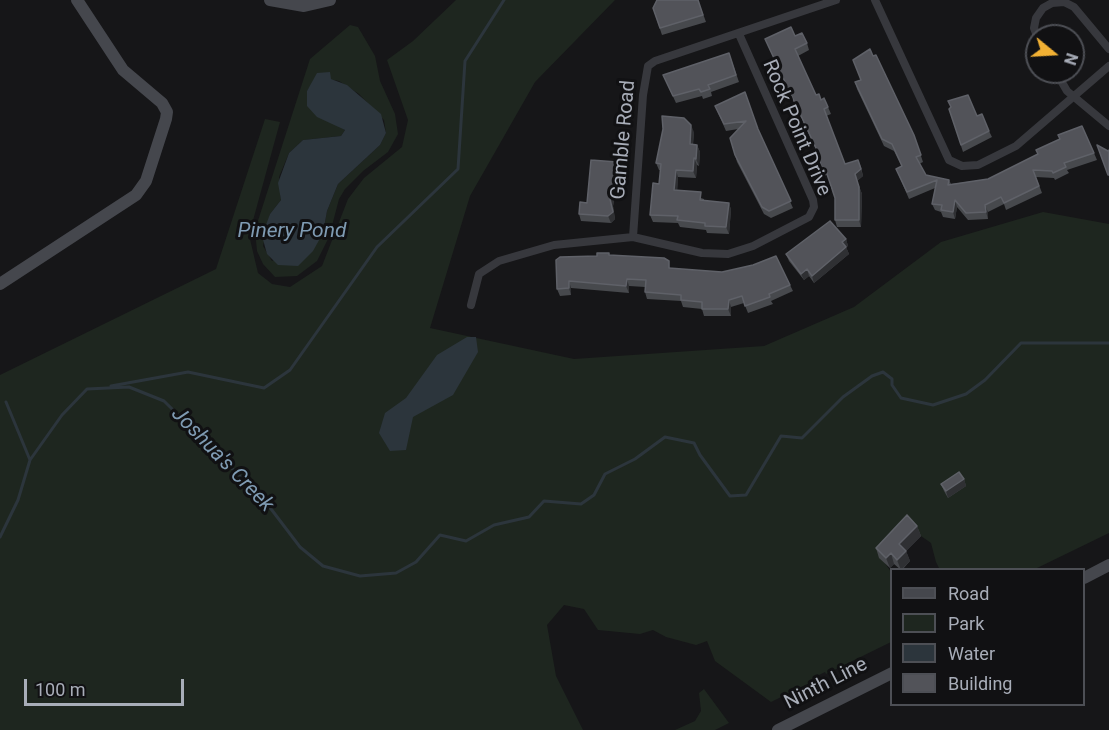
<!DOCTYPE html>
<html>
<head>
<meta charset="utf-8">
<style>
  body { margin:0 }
  #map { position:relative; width:1109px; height:730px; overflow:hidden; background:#161618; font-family:Roboto,sans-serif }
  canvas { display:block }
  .legend { position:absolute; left:890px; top:568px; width:195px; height:138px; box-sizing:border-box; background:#111113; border:2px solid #4d4f55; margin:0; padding:8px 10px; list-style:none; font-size:18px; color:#a8adb8 }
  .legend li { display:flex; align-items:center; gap:12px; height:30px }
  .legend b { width:30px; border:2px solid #4d4f55 }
  .north { position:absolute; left:1025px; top:24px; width:60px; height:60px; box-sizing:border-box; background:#111113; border:2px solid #4d4f55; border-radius:50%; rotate:108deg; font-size:16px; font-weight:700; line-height:24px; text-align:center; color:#a8adb8 }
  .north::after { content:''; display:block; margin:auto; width:21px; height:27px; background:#f2b134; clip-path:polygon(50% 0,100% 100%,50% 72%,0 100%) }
  .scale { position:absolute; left:24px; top:679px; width:160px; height:27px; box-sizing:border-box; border:3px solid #a8adb8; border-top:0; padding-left:8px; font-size:18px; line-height:21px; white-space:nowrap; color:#a8adb8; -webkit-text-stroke:4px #111113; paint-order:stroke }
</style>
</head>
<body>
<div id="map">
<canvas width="1109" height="730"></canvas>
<ul class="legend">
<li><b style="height:8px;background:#45474d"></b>Road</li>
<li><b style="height:16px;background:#1e261f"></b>Park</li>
<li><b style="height:16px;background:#2c353c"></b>Water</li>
<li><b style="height:16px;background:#525359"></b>Building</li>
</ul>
<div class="north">N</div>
<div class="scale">100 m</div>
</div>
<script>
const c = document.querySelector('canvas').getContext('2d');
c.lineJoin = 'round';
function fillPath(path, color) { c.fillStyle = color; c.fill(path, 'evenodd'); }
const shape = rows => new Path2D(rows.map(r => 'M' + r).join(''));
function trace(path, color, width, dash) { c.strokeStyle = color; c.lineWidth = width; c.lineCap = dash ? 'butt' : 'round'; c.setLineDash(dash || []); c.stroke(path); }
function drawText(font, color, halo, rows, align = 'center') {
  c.font = font + ' Roboto,sans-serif'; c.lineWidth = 6; c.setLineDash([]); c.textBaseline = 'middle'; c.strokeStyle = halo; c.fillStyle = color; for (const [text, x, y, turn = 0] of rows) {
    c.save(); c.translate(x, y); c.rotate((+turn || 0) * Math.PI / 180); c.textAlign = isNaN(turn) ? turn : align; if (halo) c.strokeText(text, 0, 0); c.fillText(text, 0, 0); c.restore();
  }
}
fillPath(shape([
  [456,0,615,0,535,82,470,196,430,328,574,359,764,346,854,307,941,242,1043,212,1109,224,1109,533,1035,569,940,570,936,562,931,543,921,536,881,557,891,572,891,642,826,674,825,672,817,676,818,679,771,702,715,661,707,641,696,645,666,637,653,630,640,634,598,630,584,609,564,605,547,625,556,676,583,730,0,730,0,375,216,269,265,119,280,122,249,235,258,273,272,284,290,287,322,266,348,199,364,178,402,147,408,120,387,60,413,41],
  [350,25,358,27,375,56,380,81,395,114,398,134,388,152,363,171,345,189,339,199,329,237,317,261,297,276,275,277,263,264,257,251,255,230,310,59],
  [317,77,339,81,359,94,384,120,386,133,380,145,338,184,327,211,323,233,272,261,263,246,270,214,281,200,279,177,289,153,303,140,341,136,345,130,334,124,307,91],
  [704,689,729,723,715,730,675,730,695,721,701,711,699,693]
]), '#1e261f');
fillPath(shape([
  [330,72,331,79,347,85,381,114,386,133,380,145,338,184,327,211,323,233,313,251,298,266,278,265,267,254,262,236,270,214,281,200,278,183,289,153,303,140,341,136,345,130,317,117,307,106,307,91,317,73],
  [467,337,476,337,478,352,453,395,413,417,406,450,390,451,379,433,385,413,406,398,437,355]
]), '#2c353c');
trace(shape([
  [111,386,188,372,264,388,290,370,377,247,458,169,465,61,504,0],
  [6,402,30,460],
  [0,537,18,500,30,460,62,415,87,389,129,387,164,401,265,501,300,547,323,566,360,576,396,573,416,562,440,535,466,541,494,525,529,517,544,501,581,504,594,495,605,474,635,459,665,437,694,443,700,455,730,496,746,495,781,436,802,438,843,397,872,376,883,372,892,379,892,385,901,398,933,405,966,394,985,380,1021,343,1109,343]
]), '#2c353c', 3);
trace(shape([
  [875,0,949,160,962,166,978,165,1016,146,1109,66],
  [1037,36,1034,28,1036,18,1043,8,1052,3,1064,2,1074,7,1109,49],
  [1056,72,1067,91,1109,126],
  [633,237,643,95,648,66,655,61,836,0],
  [471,305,479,274,499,261,554,245,633,237,702,253,728,254,753,246,809,217,814,207,813,200,739,34]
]), '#37383d', 8);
trace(shape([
  [270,0,304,6,330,0],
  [0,284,136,195,146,181,166,119,167,112,162,103,123,70,77,0],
  [1084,578,1109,565],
  [778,730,892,673]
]), '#45474d', 12);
fillPath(shape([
  [698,0,706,22,662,35,653,8],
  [765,39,807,43,809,50,798,56,816,95,828,107,831,114,826,116,845,164,858,160,861,167,863,176,857,181,862,194,861,227,837,227,835,220,835,198,827,175,824,176,817,152],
  [729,53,739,82,711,92,712,96,703,99,702,96,676,103,663,75],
  [873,56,914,135,923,162,919,164,926,175,949,180,951,184,988,179,1094,153,1097,160,1067,170,1069,173,1055,180,1054,178,1036,177,1042,193,1006,210,1004,204,988,212,988,219,968,220,957,207,955,219,943,217,941,212,935,210,932,204,935,188,909,199,896,169,902,167,894,151,884,146,857,89,855,82,861,80],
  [745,92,758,130,793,208,771,218,764,214,737,162,735,155,738,129,726,131,715,106],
  [949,109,977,116,989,131,992,137,963,152],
  [663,129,694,132,693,145,697,145,700,152,699,166,697,165,696,178,678,177,677,190,704,199,704,201,729,203,731,210,729,234,707,233,706,230,680,227,678,223,653,222,650,215,659,184,661,170,659,170,656,163],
  [620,169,613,206,615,219,611,223,581,221,579,214,587,203],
  [846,239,848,246,846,247,849,254,814,283,809,276,804,280,789,261,786,254],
  [609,255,672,268,790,285,793,291,771,301,773,304,748,313,744,303,731,307,731,316,704,316,702,309,683,307,681,301,647,299,645,292,645,287,629,286,629,293,571,288,571,295,560,296,557,289,597,256],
  [964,479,966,486,948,498,944,491,941,484],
  [917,526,921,536,906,551,910,561,902,570,901,570,894,564,890,568,879,558,876,548]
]), '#47494d');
fillPath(shape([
  [691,125,694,132,692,151,690,144],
  [697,145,700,152,699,166,696,159],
  [694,158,697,165,696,178,693,171],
  [858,160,863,176,857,181,862,194,861,227,859,220,855,174],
  [617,162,620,169,613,206,615,219,611,223,608,216],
  [676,170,678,177,677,197,674,190],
  [955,200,957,207,955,219,953,212],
  [729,203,731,210,729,234,726,227],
  [985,205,988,212,988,219,986,212],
  [846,239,848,246,846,247,849,254,814,283,812,276],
  [807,269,809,276,804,280,801,274],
  [627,279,629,286,629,293,626,286],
  [569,281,571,288,571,295,569,288],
  [729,300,731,307,731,316,728,309],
  [964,479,966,486,948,498,946,491],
  [917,526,921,536,906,551,910,561,901,570,897,560,899,544],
  [891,553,894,564,890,568,886,558]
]), '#2f3033');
const building = shape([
  [657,0,698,0,703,15,660,28,653,8,657,0],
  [791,27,795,36,802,33,807,43,795,49,816,95,819,94,821,100,824,98,828,107,824,109,845,164,858,160,861,169,855,174,859,187,859,220,835,220,835,198,825,168,822,169,816,148,765,39,791,27],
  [870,49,873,56,876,55,914,135,921,155,916,157,926,175,949,180,948,185,988,179,1038,154,1036,150,1060,139,1058,135,1082,126,1094,153,1064,163,1066,167,1053,173,1052,171,1033,170,1039,186,1004,203,1001,197,985,205,986,212,966,213,955,200,953,212,941,210,942,205,932,204,937,180,907,192,896,169,902,166,892,144,882,139,855,82,861,80,853,60,870,49],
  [729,53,736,75,708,85,710,89,701,92,699,89,673,96,663,75,729,53],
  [745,92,758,129,791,201,769,211,762,207,735,155,730,138,746,121,724,124,715,106,745,92],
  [968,95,977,116,982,114,989,131,961,145,949,109,951,107,948,101,968,95],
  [662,116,684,118,691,125,690,144,697,145,696,159,694,158,693,171,676,170,674,190,701,192,700,200,729,203,726,227,705,226,705,223,677,220,678,216,650,215,653,183,659,184,661,164,656,163,663,129,662,116],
  [1097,145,1108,151,1109,150,1109,175,1108,175,1097,145],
  [591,160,617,162,610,199,613,212,608,216,579,214,580,202,587,203,591,160],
  [830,221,846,239,842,242,846,247,812,276,807,269,801,274,786,254,830,221],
  [597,253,609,253,609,255,664,258,669,261,669,268,722,272,753,265,776,256,790,285,769,294,770,297,745,306,742,296,729,300,728,309,702,309,702,302,681,300,681,295,645,292,646,280,627,279,626,286,569,281,569,288,557,289,556,260,560,257,597,256,597,253],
  [959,472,964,479,946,491,941,484,959,472],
  [907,515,917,526,899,544,906,551,897,560,891,553,886,558,876,548,907,515]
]);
fillPath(building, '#525359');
trace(building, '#5f6168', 1.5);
drawText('20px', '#a8adb8', '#111113', [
  ["Rock Point Drive",796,128,67],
  ["Gamble Road",624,140,-85],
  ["Ninth Line",826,684,-27]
]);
drawText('italic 21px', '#7f9bb3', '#111113', [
  ["Pinery Pond",292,232],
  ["Joshua's Creek",222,460,46]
]);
</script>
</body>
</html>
